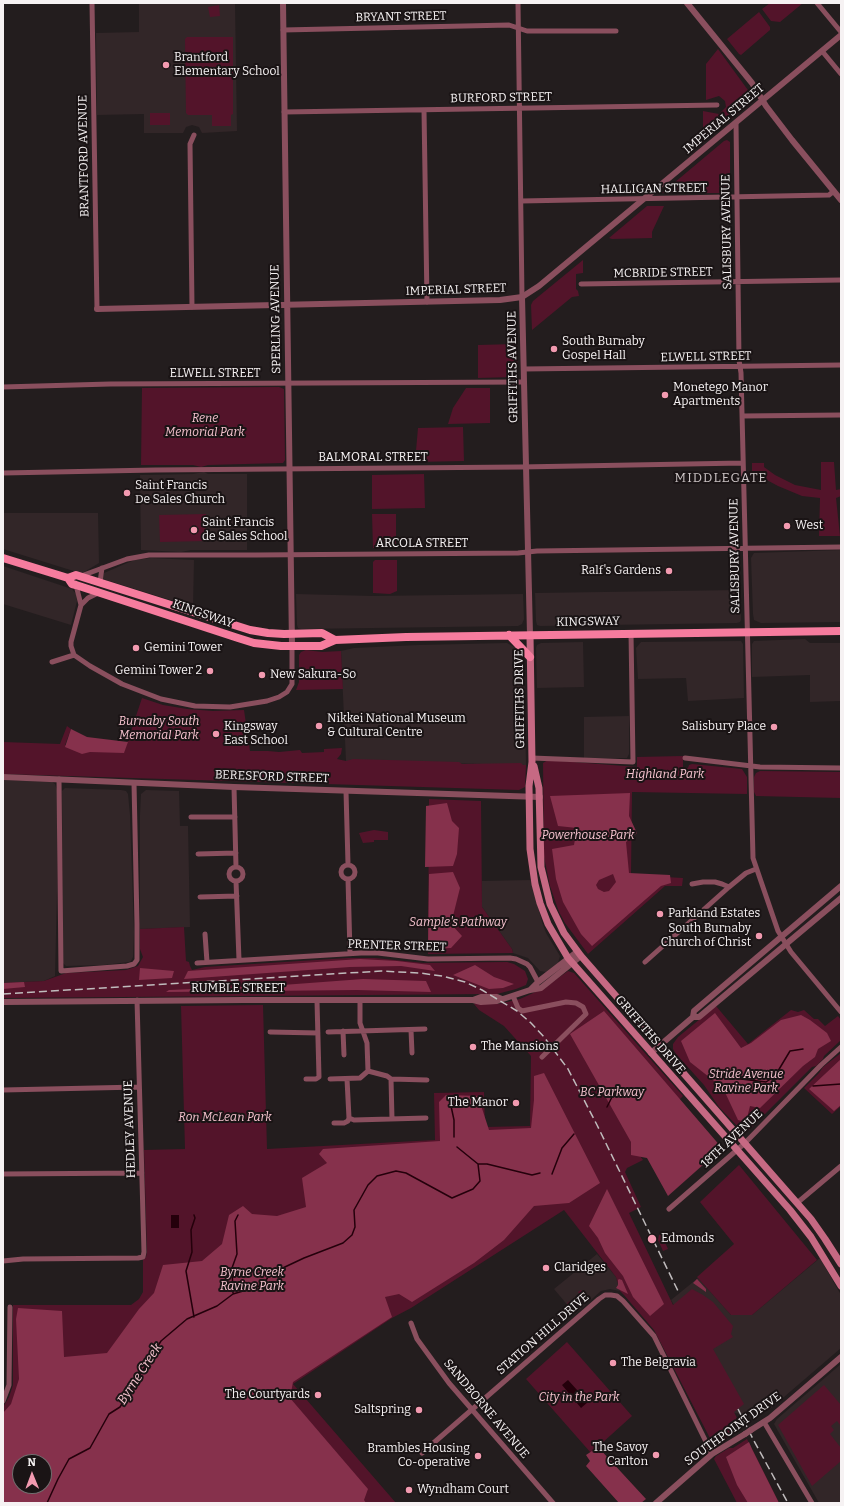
<!DOCTYPE html>
<html>
<head>
<meta charset="utf-8">
<style>
  body { margin:0 }
  #map { position:relative; width:844px; height:1506px; overflow:hidden; background:#231d1e; font-family:Bitter,serif }
  canvas { display:block }
  .frame { position:absolute; inset:0; border:4px solid #f6f2f3; pointer-events:none }
  .north { position:absolute; left:12px; top:1454px; width:40px; height:40px; box-sizing:border-box; background:#1a1415; border:1px solid #726d6e; border-radius:50%; rotate:359deg; font-size:11px; font-weight:700; line-height:16px; text-align:center; color:#f6f2f3 }
  .north::after { content:''; display:block; margin:auto; width:14px; height:18px; background:#f29ab0; clip-path:polygon(50% 0,100% 100%,50% 72%,0 100%) }
</style>
</head>
<body>
<div id="map">
<canvas width="844" height="1506"></canvas>
<div class="frame"></div>
<div class="north">N</div>
</div>
<script>
const c = document.querySelector('canvas').getContext('2d');
c.lineJoin = 'round';
function fillPath(path, color) { c.fillStyle = color; c.fill(path, 'evenodd'); }
const shape = rows => new Path2D(rows.map(r => 'M' + r).join(''));
function trace(path, color, width, dash) { c.strokeStyle = color; c.lineWidth = width; c.lineCap = dash ? 'butt' : 'round'; c.setLineDash(dash || []); c.stroke(path); }
function drawText(font, color, halo, rows, align = 'center') {
  c.font = font + ' Bitter,serif'; c.lineWidth = 4; c.setLineDash([]); c.textBaseline = 'middle'; c.strokeStyle = halo; c.fillStyle = color; for (const [text, x, y, turn = 0] of rows) {
    c.save(); c.translate(x, y); c.rotate((+turn || 0) * Math.PI / 180); c.textAlign = isNaN(turn) ? turn : align; if (halo) c.strokeText(text, 0, 0); c.fillText(text, 0, 0); c.restore();
  }
}
fillPath(shape([
  [139,3,235,3,237,131,202,133,199,127,192,125,186,127,183,133,144,133,144,114,97,115,96,33,139,32],
  [204,472,208,474,247,474,247,550,191,550,181,552,141,550,140,475,193,474],
  [3,513,98,513,99,563,84,572,80,573,3,549],
  [841,550,841,622,761,623,754,620,753,614,751,558,754,553],
  [151,558,194,560,193,607,103,579,103,575,104,573,127,563,135,560],
  [3,566,72,589,76,594,77,601,71,625,3,604],
  [740,590,741,620,740,622,737,623,540,626,537,625,536,621,535,593],
  [296,594,373,596,523,594,524,619,522,624,518,626,301,629,298,628,297,625],
  [805,639,810,643,841,643,841,701,810,702,810,675,752,677,752,644,754,641],
  [741,641,743,644,744,698,688,701,686,678,638,679,636,648,641,642],
  [583,642,584,687,537,688,536,648,537,645,541,643],
  [507,643,518,649,524,664,526,765,346,761,341,651,354,648,419,645],
  [629,716,629,754,627,758,584,758,584,717],
  [3,780,52,782,55,784,57,790,57,892,55,976,44,981,3,983],
  [65,788,121,790,126,791,128,794,130,815,134,932,133,957,131,961,129,962,104,965,66,966,63,963,62,791],
  [146,790,179,791,180,826,188,826,190,927,140,929,140,815,141,794],
  [531,880,542,922,546,933,560,956,558,963,546,972,540,971,528,958,513,953,512,949,482,907,482,881],
  [597,1254,616,1277,620,1291,610,1289,601,1291,575,1314,554,1289],
  [820,1258,841,1295,841,1348,770,1409,765,1411,759,1408,752,1415,734,1413,671,1300,698,1278,731,1315,752,1315],
  [841,1364,841,1503,819,1503,774,1424,777,1419]
]), '#322628');
fillPath(shape([
  [770,3,803,3,780,22,771,21,762,9],
  [219,5,220,16,210,17,208,7],
  [759,12,770,27,770,30,741,55,739,54,727,39],
  [187,37,233,37,233,114,231,115,231,126,212,126,212,115,188,115,186,113,185,39],
  [718,49,753,97,751,103,703,142,703,111,719,114,726,107,725,101,719,96,706,100,706,64],
  [150,113,170,113,170,125,150,125],
  [727,140,730,142,730,189,728,191,725,193,662,193,724,141],
  [647,206,664,206,652,232,652,238,612,239,609,238],
  [583,260,583,273,576,274,576,289,578,291,579,296,572,297,532,330,531,305,533,301],
  [516,344,518,373,514,377,478,378,478,345],
  [279,387,284,389,285,460,283,463,208,465,201,467,193,465,141,465,142,388],
  [466,388,490,388,490,423,448,424,453,408],
  [463,427,464,461,415,462,418,428],
  [821,462,834,462,836,490,841,489,841,496,836,498,840,536,819,536,820,498,802,496,778,486,752,472,752,463,764,463,764,467,775,475,795,485,821,490],
  [424,474,425,508,372,509,372,475],
  [206,514,206,541,160,542,159,515],
  [372,514,396,514,396,548,373,548],
  [375,560,397,560,397,591,390,594,373,593,373,562],
  [306,650,322,652,341,651,343,689,296,690,299,682,299,655,301,652],
  [142,698,163,705,187,709,213,711,244,710,250,751,268,751,279,752,300,750,302,753,324,752,324,749,342,748,341,754,337,759,346,761,353,759,459,762,462,764,521,763,523,765,526,765,525,787,519,790,3,774,3,742,60,744,67,726,71,729,65,745,124,752],
  [683,756,683,767,688,768,689,765,692,764,742,769,747,777,747,794,632,792,631,875,683,878,682,886,665,886,588,954,565,923,559,912,550,886,544,857,543,763,548,760,637,767,637,757],
  [760,771,841,772,841,798,756,796,754,792,754,777,756,773],
  [429,799,481,801,482,907,512,949,513,953,428,954],
  [374,830,388,832,388,840,374,840,374,842,363,843,359,833],
  [184,927,186,961,189,962,190,966,192,970,205,967,348,958,375,958,424,963,507,962,514,964,525,971,528,979,526,985,516,989,497,994,488,994,3,998,3,983,44,981,66,973,126,970,138,966,143,957,140,949,140,929],
  [568,971,574,973,683,1096,634,1147,643,1160,627,1168,625,1172,641,1207,629,1213,673,1305,692,1289,703,1295,713,1302,733,1326,731,1334,733,1337,713,1349,744,1404,734,1412,742,1428,726,1438,724,1441,718,1445,713,1444,654,1330,624,1295,620,1291,616,1277,564,1210,411,1308,392,1318,293,1384,396,1503,3,1503,3,1407,9,1397,13,1385,13,1305,131,1305,139,1299,143,1292,143,1260,146,1257,147,1252,144,1150,185,1149,181,1006,263,1005,267,1149,435,1140,434,1093,484,1092,485,1127,530,1126,531,1056,504,1026,479,1010,474,1004,498,1004,520,999,544,988],
  [20,1462,44,1462,44,1486,20,1486],
  [716,1006,748,1044,791,1010,798,1012,804,1010,814,1019,818,1019,825,1026,838,1016,841,1020,841,1040,824,1056,823,1059,816,1066,812,1067,749,1130,742,1131,719,1107,704,1085,676,1054,673,1049,673,1044,678,1037],
  [841,1053,841,1106,832,1114,804,1088,819,1073,823,1067],
  [739,1165,817,1260,752,1315,731,1315,697,1277,734,1244,700,1202],
  [663,1233,666,1234,664,1240,668,1249,663,1251,658,1240,659,1235],
  [581,1290,588,1297,572,1310,567,1303,570,1301,573,1304,581,1297,578,1292],
  [567,1342,632,1416,591,1453,526,1379],
  [824,1385,841,1405,841,1424,840,1425,837,1421,831,1426,834,1430,830,1434,841,1448,841,1461,812,1486,778,1425],
  [747,1439,779,1503,737,1503,714,1459,716,1456,729,1448,733,1448]
]), '#53142a');
fillPath(shape([
  [71,729,87,737,128,742,124,753,90,752,82,754,65,747],
  [630,793,629,816,637,833,626,842,629,873,670,875,671,883,661,886,592,946,581,934,563,902,556,879,552,849,574,845,577,828,558,826,550,796],
  [613,874,616,882,609,891,604,892,598,889,596,885,599,880],
  [447,803,452,821,459,828,457,854,453,866,425,867,426,806],
  [453,872,460,888,451,924,462,936,451,948,428,949,429,874],
  [360,959,397,961,430,965,435,971,401,966,350,967,184,979,188,971],
  [475,965,494,977,514,984,503,988,489,989,453,975],
  [140,968,174,971,172,978,139,980],
  [363,979,426,981,431,992,357,990,166,992,169,990,269,986],
  [24,982,25,987,3,989,3,983],
  [604,1011,722,1148,668,1196,647,1158,631,1155,631,1142,570,1034],
  [715,1013,741,1048,751,1043,781,1020,801,1015,810,1020,827,1033,831,1041,818,1049,815,1057,803,1066,760,1108,750,1106,746,1122,738,1120,723,1088,690,1062,681,1041],
  [841,1059,841,1105,834,1111,809,1089],
  [544,1073,600,1183,569,1203,534,1206,504,1240,474,1263,412,1302,399,1294,385,1297,392,1317,293,1382,290,1398,368,1489,364,1500,366,1503,3,1503,3,1413,11,1404,19,1379,16,1319,18,1308,62,1311,64,1357,107,1353,139,1309,154,1293,163,1265,202,1261,222,1244,229,1215,243,1206,252,1214,277,1216,306,1207,302,1178,327,1163,319,1154,323,1149,440,1141,439,1102,446,1095,478,1096,489,1130,531,1128,534,1100,534,1076],
  [20,1462,44,1462,44,1486,20,1486],
  [607,1189,664,1304,650,1316,633,1297,623,1276,605,1253,598,1238,589,1226],
  [619,1279,622,1280,628,1294,616,1288,618,1285,618,1280],
  [697,1279,706,1289,706,1292,693,1283],
  [749,1442,752,1449,779,1503,748,1503,737,1485,726,1457],
  [598,1447,646,1499,641,1503,619,1503,586,1466,590,1461,586,1455]
]), '#86314c');
fillPath(shape([
  [171,1215,179,1215,179,1228,171,1228],
  [568,1380,588,1402,581,1408,562,1385]
]), '#24000b');
trace(shape([
  [716,1076,766,1082,775,1076,790,1051,803,1049],
  [813,1086,841,1084],
  [451,1106,454,1120,454,1137],
  [607,1107,612,1097,638,1088],
  [457,1147,478,1164],
  [552,1174,562,1148,574,1134],
  [233,1293,232,1268,237,1254,235,1221,238,1215],
  [194,1317,186,1271,192,1252,191,1230,195,1218,194,1215],
  [47,1503,58,1479,69,1459,90,1448,109,1414,120,1407,161,1341,187,1319,217,1306,233,1294,263,1285,270,1274,304,1258,343,1243,352,1235,355,1227,354,1210,368,1185,377,1176,396,1171,406,1173,452,1198,473,1189,480,1181,478,1164,487,1164,532,1175,540,1173]
]), '#24000b', 1.5);
trace(shape([
  [92,3,97,309],
  [518,3,522,297],
  [817,3,841,32],
  [283,30,509,25,527,31,616,31],
  [822,51,841,74],
  [424,110,427,302],
  [284,112,717,105],
  [736,122,739,360,741,373,753,858,778,931,791,952,841,1012],
  [521,201,829,195,834,191],
  [581,284,841,280],
  [192,307,190,144,194,135],
  [524,369,841,365],
  [3,387,110,384,524,382],
  [742,416,841,415],
  [3,473,155,470,520,467,743,463],
  [81,576,127,559,149,555,256,555,518,553,537,551,841,547],
  [100,582,102,568],
  [76,585,81,605,71,642,71,646,74,655,90,666,122,684,161,699,195,706,230,707,267,701,279,697,287,692,292,684,292,646],
  [81,605,88,598,98,593],
  [52,662,74,655],
  [532,758,633,762,631,633],
  [685,758,760,767,841,768],
  [59,779,61,971,127,966,134,964,137,960,137,924,134,783],
  [234,787,236,867],
  [346,791,348,864],
  [191,817,235,817],
  [198,854,236,853],
  '341 872a7 7 0 1 1 14 0a7 7 0 1 1-14 0Z',
  '229 874a7 7 0 1 1 14 0a7 7 0 1 1-14 0Z',
  [348,879,350,953],
  [236,881,239,960],
  [692,884,703,882,715,882,722,884,729,887],
  [200,897,237,896],
  [205,934,207,962],
  [645,962,729,887,746,873,756,869],
  [197,963,361,953,378,953,428,959,510,958,516,959,527,964,530,967,538,982],
  [513,996,518,1008,522,1011,566,1002,576,1003,583,1007,586,1014,542,1057],
  [360,1000,360,1023,367,1043,368,1071],
  [411,1030,412,1053],
  [343,1031,344,1055],
  [270,1032,318,1033],
  [328,1032,425,1029],
  [306,1079,316,1079,319,1077,317,1001],
  [330,1079,360,1078,368,1071,387,1076,391,1079,427,1080],
  [347,1079,349,1118],
  [391,1079,392,1119],
  [3,1090,139,1087],
  [334,1123,344,1123,348,1121,349,1118,354,1120,426,1118],
  [3,1174,142,1173],
  [797,1203,841,1166],
  [669,1209,745,1143,821,1065,841,1047],
  [3,1261,23,1259,138,1258,143,1257,144,1252,137,1000],
  [411,1323,417,1339,449,1383,553,1503],
  [3,1401,9,1385,10,1307],
  [764,1422,812,1503],
  [422,1453,599,1299,605,1295,611,1295,617,1296,623,1301,654,1336,712,1454]
]), '#8a4f5e', 5);
trace(shape([
  [283,3,292,646],
  [687,3,752,83,766,106,792,140,841,200],
  [522,297,530,635],
  [97,309,500,300,522,297,539,286,841,35],
  [3,777,234,787,540,797],
  [530,990,538,982,577,952],
  [473,1000,481,997,497,997,502,999],
  [3,1002,244,1000,473,1000,481,1002,497,1001,530,990,541,988,581,956],
  [693,1017,699,1017,841,898],
  [651,1053,693,1017,694,1011,841,886],
  [751,1430,770,1418,841,1357],
  [656,1503,712,1454,745,1434]
]), '#8a4f5e', 6);
trace(shape([
  [530,635,532,762,529,786,530,849,535,884,540,903,548,924,568,958,790,1210,811,1237,841,1286],
  [534,766,539,788,541,867,550,904,564,933,581,956,811,1219,825,1239,841,1264]
]), '#c66983', 7);
trace(shape([
  [3,558,68,578,76,575,250,630,268,633,284,634,322,633,335,640],
  [68,578,72,584,76,585,238,638,254,643,281,646,321,646,335,640,406,637,841,631],
  [509,635,530,657]
]), '#f67c9e', 8);
trace(shape([
  [3,994,381,971,420,973,442,976,465,982,482,990,517,1011,531,1023,544,1037,568,1069,597,1125,679,1293],
  [738,1409,754,1441,788,1503]
]), '#c0bcbd', 1.5, [8, 4]);
trace(shape([
  [745,1434,751,1430]
]), '#8a4f5e', 6);
for (const [x, y, r, color] of [
  [166,65,4,"#f29ab0"],
  [554,349,4,"#f29ab0"],
  [665,395,4,"#f29ab0"],
  [127,493,4,"#f29ab0"],
  [787,526,4,"#f29ab0"],
  [194,530,4,"#f29ab0"],
  [669,571,4,"#f29ab0"],
  [136,648,4,"#f29ab0"],
  [210,671,4,"#f29ab0"],
  [262,675,4,"#f29ab0"],
  [319,726,4,"#f29ab0"],
  [774,727,4,"#f29ab0"],
  [216,734,4,"#f29ab0"],
  [660,914,4,"#f29ab0"],
  [759,936,4,"#f29ab0"],
  [473,1047,4,"#f29ab0"],
  [516,1103,4,"#f29ab0"],
  [652,1239,5,"#f29ab0"],
  [546,1268,4,"#f29ab0"],
  [613,1363,4,"#f29ab0"],
  [318,1395,4,"#f29ab0"],
  [419,1410,4,"#f29ab0"],
  [656,1455,4,"#f29ab0"],
  [478,1456,4,"#f29ab0"],
  [409,1490,4,"#f29ab0"]
]) { const dot = new Path2D(); dot.arc(x, y, r, 0, 2 * Math.PI); c.fillStyle = color; c.fill(dot); trace(dot, '#1a1415', 1.5); }
drawText('12px', '#f6f2f3', '#1a1415', [
  ["BRYANT STREET",401,17,-1],
  ["BURFORD STREET",501,98,-1],
  ["IMPERIAL STREET",724,119,-40],
  ["BRANTFORD AVENUE",84,156,-91],
  ["HALLIGAN STREET",654,189,-1],
  ["SALISBURY AVENUE",727,232,-91],
  ["MCBRIDE STREET",663,273,-1],
  ["IMPERIAL STREET",456,290,-2],
  ["SPERLING AVENUE",276,319,-91],
  ["ELWELL STREET",706,357,-1],
  ["GRIFFITHS AVENUE",513,367,-91],
  ["ELWELL STREET",215,374],
  ["BALMORAL STREET",373,458],
  ["ARCOLA STREET",422,544],
  ["SALISBURY AVENUE",735,556,-91],
  ["KINGSWAY",203,614,19],
  ["KINGSWAY",588,622,-1],
  ["GRIFFITHS DRIVE",520,699,-91],
  ["BERESFORD STREET",272,777,2],
  ["PRENTER STREET",397,946,2],
  ["RUMBLE STREET",238,989],
  ["GRIFFITHS DRIVE",650,1035,49],
  ["HEDLEY AVENUE",130,1129,-92],
  ["18TH AVENUE",732,1139,-43],
  ["STATION HILL DRIVE",543,1334,-41],
  ["SANDBORNE AVENUE",486,1409,50],
  ["SOUTHPOINT DRIVE",733,1429,-36]
]);
drawText('12px', '#f6f2f3', '#1a1415', [
  ["Brantford",174,58],
  ["Elementary School",174,72],
  ["South Burnaby",562,342],
  ["Gospel Hall",562,356],
  ["Monetego Manor",673,388],
  ["Apartments",673,402],
  ["Saint Francis",135,486],
  ["De Sales Church",135,500],
  ["Saint Francis",202,523],
  ["de Sales School",202,537],
  ["West",795,526],
  ["Ralf's Gardens",661,571,"right"],
  ["Gemini Tower",144,648],
  ["Gemini Tower 2",202,671,"right"],
  ["New Sakura-So",270,675],
  ["Nikkei National Museum",327,719],
  ["& Cultural Centre",327,733],
  ["Kingsway",224,727],
  ["East School",224,741],
  ["Salisbury Place",766,727,"right"],
  ["Parkland Estates",668,914],
  ["South Burnaby",751,929,"right"],
  ["Church of Christ",751,943,"right"],
  ["The Mansions",481,1047],
  ["The Manor",508,1103,"right"],
  ["Edmonds",661,1239],
  ["Claridges",554,1268],
  ["The Belgravia",621,1363],
  ["The Courtyards",310,1395,"right"],
  ["Saltspring",411,1410,"right"],
  ["The Savoy",648,1448,"right"],
  ["Carlton",648,1462,"right"],
  ["Brambles Housing",470,1449,"right"],
  ["Co-operative",470,1463,"right"],
  ["Wyndham Court",417,1490]
], 'left');
drawText('italic 12px', '#f6c3cf', '#1a1415', [
  ["Rene",205,419],
  ["Memorial Park",205,433],
  ["Burnaby South",159,722],
  ["Memorial Park",159,736],
  ["Highland Park",665,775],
  ["Powerhouse Park",588,836],
  ["Sample's Pathway",458,923],
  ["Stride Avenue",746,1075],
  ["Ravine Park",746,1089],
  ["BC Parkway",612,1093],
  ["Ron McLean Park",225,1118],
  ["Byrne Creek",252,1273],
  ["Ravine Park",252,1287],
  ["City in the Park",579,1398]
]);
c.letterSpacing = '1px';
drawText('13px', '#cdc5c6', '#1a1415', [
  ["MIDDLEGATE",721,478]
]);
c.letterSpacing = '0px';
drawText('italic 13px', '#f8c5d0', '#1a1415', [
  ["Byrne Creek",140,1374,-57]
]);
</script>
</body>
</html>
